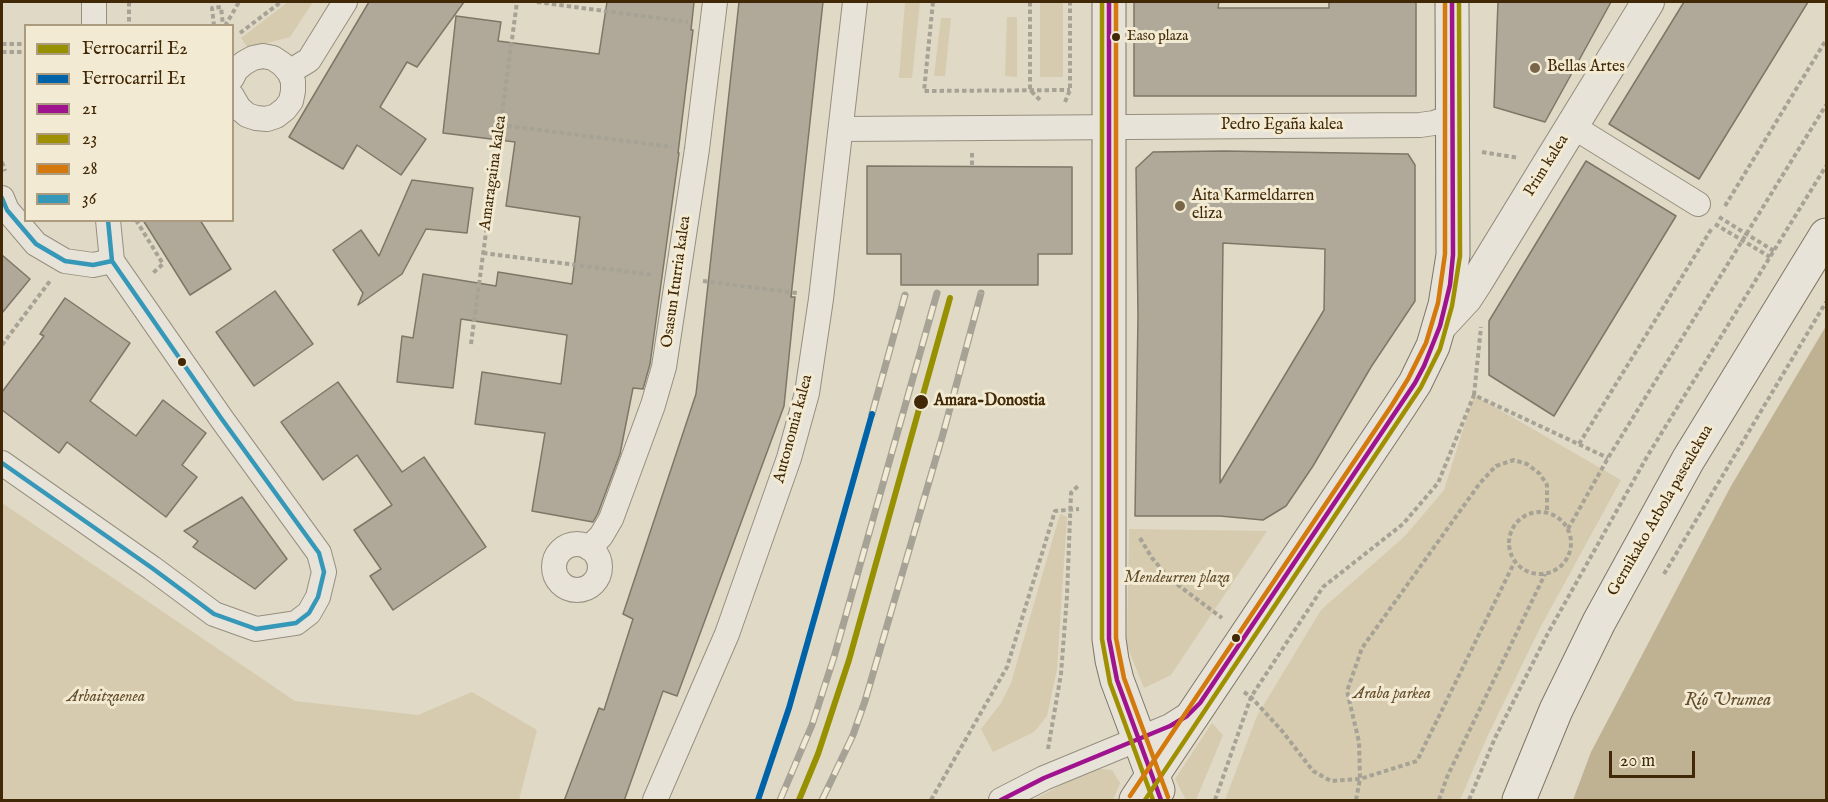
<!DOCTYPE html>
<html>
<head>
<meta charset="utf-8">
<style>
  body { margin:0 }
  #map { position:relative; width:1828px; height:802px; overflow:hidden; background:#e0d9c5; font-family:"IM FELL English",serif }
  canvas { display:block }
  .frame { position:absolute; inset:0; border:3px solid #412806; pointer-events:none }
  .legend { position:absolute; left:24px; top:24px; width:210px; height:198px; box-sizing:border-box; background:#f2ead2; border:2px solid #ab9c80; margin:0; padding:8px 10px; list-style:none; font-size:18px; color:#412806 }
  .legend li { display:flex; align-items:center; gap:12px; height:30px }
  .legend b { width:30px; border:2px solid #ab9c80 }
  .scale { position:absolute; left:1609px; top:751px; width:86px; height:27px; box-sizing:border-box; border:3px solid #412806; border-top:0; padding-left:8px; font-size:18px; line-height:21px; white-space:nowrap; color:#412806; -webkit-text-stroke:4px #f2ead2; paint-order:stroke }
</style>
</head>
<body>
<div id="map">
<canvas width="1828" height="802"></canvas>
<div class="frame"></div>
<ul class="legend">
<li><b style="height:8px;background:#979102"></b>Ferrocarril E2</li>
<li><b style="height:8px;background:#0063a9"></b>Ferrocarril E1</li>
<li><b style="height:8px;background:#a0138e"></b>21</li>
<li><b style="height:8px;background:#9e9001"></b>23</li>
<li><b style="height:8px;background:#d3790e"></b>28</li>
<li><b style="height:8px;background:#3698b8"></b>36</li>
</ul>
<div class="scale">20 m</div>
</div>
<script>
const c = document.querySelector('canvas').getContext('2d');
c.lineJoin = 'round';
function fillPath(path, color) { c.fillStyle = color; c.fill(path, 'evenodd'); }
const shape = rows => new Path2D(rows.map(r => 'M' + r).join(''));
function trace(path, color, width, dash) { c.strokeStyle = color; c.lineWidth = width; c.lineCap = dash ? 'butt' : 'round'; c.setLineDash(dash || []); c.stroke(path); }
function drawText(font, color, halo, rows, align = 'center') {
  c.font = font + ' "IM FELL English",serif'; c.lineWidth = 6; c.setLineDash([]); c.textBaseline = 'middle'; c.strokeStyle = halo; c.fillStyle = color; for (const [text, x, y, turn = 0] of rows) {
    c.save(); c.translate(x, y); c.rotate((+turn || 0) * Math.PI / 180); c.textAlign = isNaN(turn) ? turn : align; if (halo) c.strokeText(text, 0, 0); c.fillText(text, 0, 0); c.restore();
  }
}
fillPath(shape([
  [288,2,313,2,290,37,248,48,241,38],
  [905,2,920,2,912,78,899,78],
  [1040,2,1063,2,1063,77,1040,77],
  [1007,17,1017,17,1017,77,1005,76],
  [941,18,951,18,945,76,934,76],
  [1474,395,1621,480,1540,628,1488,735,1460,800,1225,800,1257,716,1321,610,1405,536,1444,490],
  [2,503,295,701,418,715,472,692,537,730,519,800,2,800],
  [1060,514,1067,517,1057,669,1047,716,1034,732,993,752,981,729,1001,703,1011,683],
  [1129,529,1267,531,1171,675,1144,688,1127,646],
  [1212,723,1223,735,1196,800,1186,800,1175,779],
  [1093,768,1112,770,1120,783,1113,800,1033,800]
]), '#d6cbae');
fillPath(shape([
  [1826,326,1826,800,1573,800,1591,752,1731,486]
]), '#bfb293');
const building = shape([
  [369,2,464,2,417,67,407,62,380,107,426,139,401,175,357,145,343,169,289,137,369,2],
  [607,2,694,2,691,30,693,30,678,153,679,153,650,364,643,389,633,388,620,454,598,513,593,522,532,511,545,433,475,424,482,372,561,384,567,335,461,319,453,388,397,382,402,336,413,338,423,274,496,286,498,272,572,284,580,217,506,206,515,142,443,133,456,16,501,22,498,41,599,54,607,2],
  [739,2,823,2,791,297,795,297,784,406,677,696,663,691,624,801,564,801,599,708,604,710,633,619,623,614,696,394,739,2],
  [1134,2,1219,2,1218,8,1329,8,1329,2,1416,2,1416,96,1134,96,1134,2],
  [1498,2,1611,2,1545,122,1494,107,1498,2],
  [1684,2,1808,2,1699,179,1609,124,1684,2],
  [1224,151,1408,154,1415,165,1415,301,1371,367,1313,466,1286,506,1263,520,1220,516,1135,516,1138,315,1136,168,1153,152,1224,151],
  [1223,243,1325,249,1324,310,1220,483,1223,243],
  [1586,161,1676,216,1554,416,1489,375,1489,321,1586,161],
  [867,166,1072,167,1072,254,1038,254,1038,285,901,285,901,254,867,254,867,166],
  [412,180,473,188,467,233,426,229,402,274,358,305,363,293,333,250,361,230,379,256,412,180],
  [143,220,200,220,231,269,190,295,143,220],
  [2,255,30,279,2,313,2,255],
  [275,291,313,344,254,386,216,332,275,291],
  [65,298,130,343,90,401,136,436,163,400,206,433,182,465,197,477,166,517,67,442,59,453,2,410,2,392,44,336,40,334,65,298],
  [338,382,402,472,424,457,486,547,393,610,370,576,381,569,354,530,392,505,357,455,323,480,281,422,338,382],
  [242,497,287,559,255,589,193,547,198,541,184,531,242,497]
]);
fillPath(building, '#b0a999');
trace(building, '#7e7666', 1.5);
const minor = shape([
  [94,2,94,26],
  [289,72,309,60,345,2],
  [232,78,236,70,244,63,253,58,263,56,273,58,282,64,289,72,293,81,293,91,291,101,285,109,276,116,267,119,256,118,247,115,239,108,232,96],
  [1572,126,1698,204],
  [841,129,1420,125,1434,123,1453,116],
  [2,198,7,210,36,244,65,261,93,265,112,261],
  [2,463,152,568,214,614,256,629,296,623,309,613,318,597,324,572,319,553,221,418,112,261,108,220],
  '554 567a23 23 0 1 1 46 0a23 23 0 1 1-46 0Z',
  [589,548,601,536,611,519,653,405,664,367,697,149,715,2],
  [655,800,727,634,789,458,807,393,821,299,855,2],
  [1001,800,1044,778,1170,726,1192,712]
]);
const tertiary = shape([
  [1440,326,1466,298,1477,281,1648,2]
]);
const secondary = shape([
  [1109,2,1109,639,1112,660,1117,680,1158,790],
  [1136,800,1398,409,1415,383,1433,346,1445,305,1453,255,1452,2],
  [1519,800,1556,710,1599,622,1688,460,1826,235]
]);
trace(minor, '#968f7f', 26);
trace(tertiary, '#968f7f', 34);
trace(secondary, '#7e7666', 35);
trace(shape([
  [129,2,129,26],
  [537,2,688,22],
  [933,2,924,91,1070,90],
  [1030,2,1030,90,1041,101],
  [214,26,212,8,221,7,223,26],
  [225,26,239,2],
  [240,33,281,2],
  [2,44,26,44],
  [2,52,26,52],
  [1065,102,1070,90,1070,2],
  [500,125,672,147],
  [1482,152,1519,158],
  [972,153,972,167],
  [2,162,5,171],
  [1725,206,1826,40],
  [1719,217,1774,251],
  [136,220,163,264,153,273],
  [1715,224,1770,257],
  [483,253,654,275],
  [703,281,797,293],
  [471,344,517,2],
  [2,345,50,281],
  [1474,395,1481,327],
  [1579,444,1712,228],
  '1509 543a31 31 0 1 1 62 0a31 31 0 1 1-62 0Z',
  [1568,529,1608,458,1826,105],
  [1140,538,1152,558,1170,579,1222,618],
  [1664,574,1826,302],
  [1244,692,1251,697,1283,732,1313,771,1331,781,1360,779,1417,761,1515,561],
  [1048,749,1061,674,1067,596,1071,493,1079,485],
  [931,800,1007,667,1055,511,1079,509],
  [1215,800,1251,697,1323,587,1403,524,1438,483,1474,395,1608,458],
  [1356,800,1360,779,1359,742,1347,691,1362,648,1480,483,1496,466,1514,460,1527,464,1540,474,1547,485,1547,513],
  [1439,800,1447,777,1545,574],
  [1469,800,1495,738,1548,633,1648,455,1826,166]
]), '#a7a296', 4, [4.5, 3]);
trace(minor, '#e7e3d9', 24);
trace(tertiary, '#e7e3d9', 32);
trace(secondary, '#e7e3d9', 33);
const rail = shape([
  [872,414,905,295],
  [780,800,812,725,834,657,937,293],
  [822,800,853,735,865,701,943,434,981,293]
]);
trace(rail, '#a7a296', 7);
trace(rail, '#f2ead2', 4.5, [14]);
trace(shape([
  [1109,2,1109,639,1117,680,1161,800],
  [1001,800,1044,778,1170,726,1187,716,1200,703,1415,383,1424,366,1440,326,1450,285,1453,255,1452,2]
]), '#a0138e', 4.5);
trace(shape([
  [1102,2,1102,639,1110,683,1153,800],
  [1145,800,1421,387,1440,349,1452,306,1460,256,1459,2]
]), '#9e9001', 4.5);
trace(shape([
  [1116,2,1116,638,1124,678,1168,797],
  [1130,796,1392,405,1408,379,1426,343,1438,303,1445,254,1445,2]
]), '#d3790e', 4.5);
trace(shape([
  [2,198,7,210,36,244,65,261,93,265,112,261],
  [2,463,152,568,214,614,256,629,296,623,309,613,318,597,324,572,319,553,221,418,112,261,108,220]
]), '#3698b8', 4.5);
trace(shape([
  [799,800,818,754,849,660,950,298]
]), '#979102', 6);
trace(shape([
  [758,800,789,708,872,414]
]), '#0063a9', 6);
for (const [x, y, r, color] of [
  [1116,37,5,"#412806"],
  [1535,68,6,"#796649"],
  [1180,206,6,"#796649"],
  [182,362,5,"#412806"],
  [921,402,8,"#412806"],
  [1236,638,5,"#412806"]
]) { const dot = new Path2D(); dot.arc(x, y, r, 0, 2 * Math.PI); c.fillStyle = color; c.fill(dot); trace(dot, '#f2ead2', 2); }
drawText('14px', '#412806', '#f2ead2', [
  ["Easo plaza",1127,37]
], 'left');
drawText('16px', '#412806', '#f2ead2', [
  ["Bellas Artes",1547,68],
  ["Aita Karmeldarren",1192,197],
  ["eliza",1192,215]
], 'left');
drawText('16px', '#412806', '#f2ead2', [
  ["Pedro Egaña kalea",1282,126],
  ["Prim kalea",1547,166,-58],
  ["Amaragaina kalea",494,173,-82],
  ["Osasun Iturria kalea",677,282,-82],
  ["Autonomia kalea",794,429,-75],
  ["Gernikako Arbola pasealekua",1661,511,-60]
]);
drawText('bold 16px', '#412806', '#f2ead2', [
  ["Amara-Donostia",934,402]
], 'left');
drawText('italic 16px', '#644e2b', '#f2ead2', [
  ["Mendeurren plaza",1177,579],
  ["Araba parkea",1392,695],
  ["Arbaitzaenea",106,698]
]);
drawText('italic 18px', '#634c2a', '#f2ead2', [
  ["Río Urumea",1728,701]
]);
</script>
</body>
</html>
